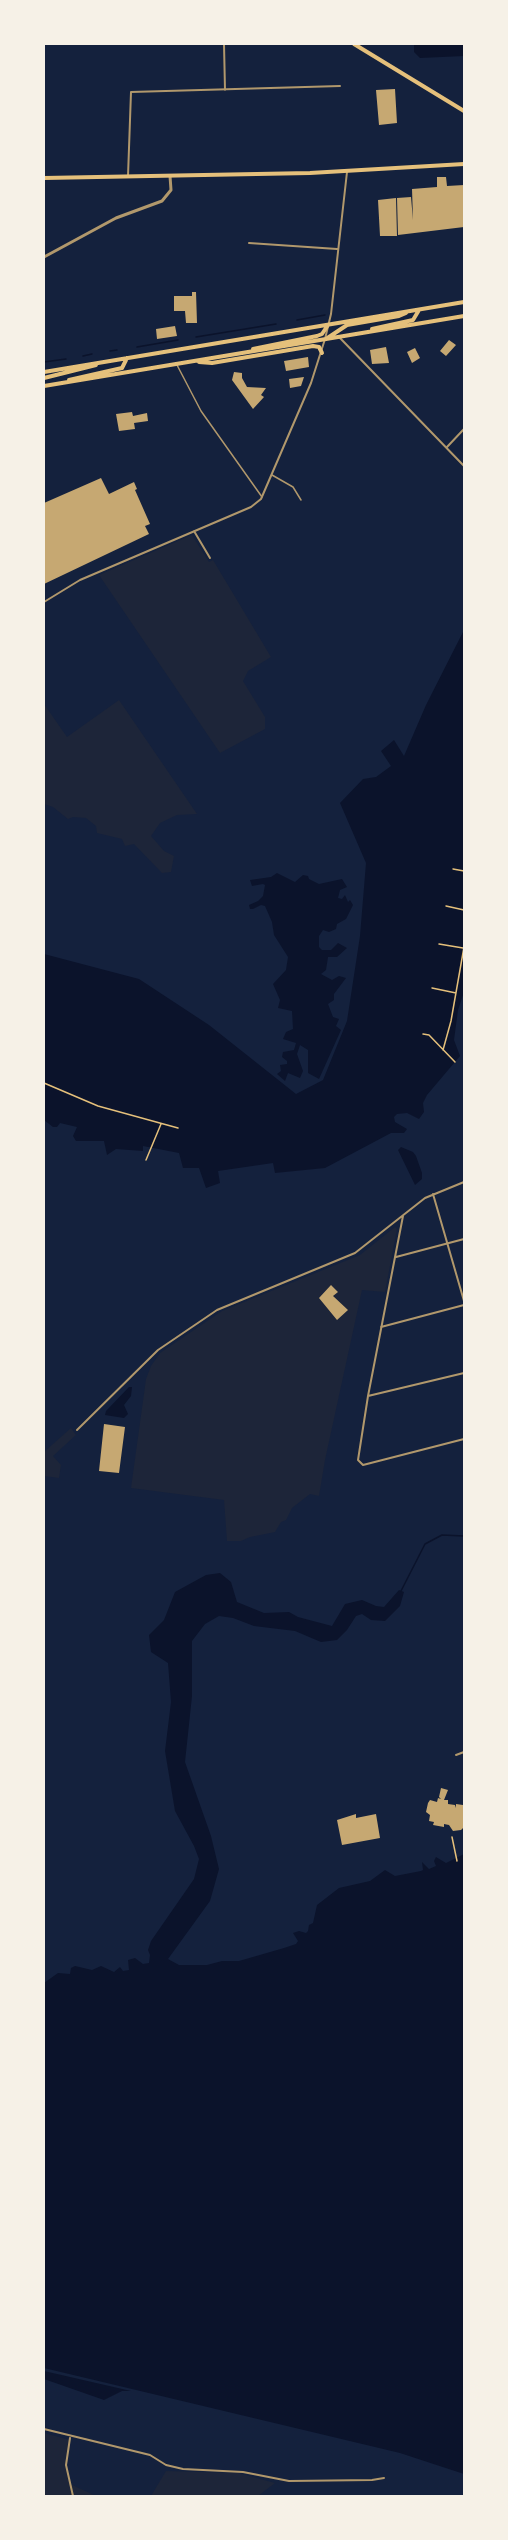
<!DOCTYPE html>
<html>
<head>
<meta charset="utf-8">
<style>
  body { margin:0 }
  #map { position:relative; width:508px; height:2540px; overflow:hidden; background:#14213d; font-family:"Fira Sans",sans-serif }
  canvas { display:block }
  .frame { position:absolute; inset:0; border:45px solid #f6f1e7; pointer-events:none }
</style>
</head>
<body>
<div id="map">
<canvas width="508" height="2540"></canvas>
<div class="frame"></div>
</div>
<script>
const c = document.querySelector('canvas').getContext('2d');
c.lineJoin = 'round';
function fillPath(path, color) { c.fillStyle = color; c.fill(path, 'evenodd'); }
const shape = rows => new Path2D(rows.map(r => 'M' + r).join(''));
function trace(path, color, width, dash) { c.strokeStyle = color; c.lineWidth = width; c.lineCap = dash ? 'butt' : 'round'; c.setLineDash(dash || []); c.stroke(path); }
fillPath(shape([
  [192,535,209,562,213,560,271,657,248,671,243,681,265,717,265,729,220,753,99,575],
  [119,700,197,814,177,815,160,823,151,836,164,851,174,856,171,872,162,873,134,844,125,846,122,839,97,833,96,826,86,818,73,817,68,819,53,807,44,804,44,704,67,737],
  [395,1227,397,1229,385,1292,362,1290,325,1460,319,1496,310,1494,292,1508,286,1520,281,1522,275,1532,250,1537,241,1541,227,1541,224,1500,131,1488,146,1379,151,1366,160,1353,222,1311,360,1255],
  [71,1428,76,1435,53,1456,61,1465,59,1478,44,1476,44,1452],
  [44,2433,70,2440,66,2463,70,2484,96,2496,44,2496],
  [166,2471,238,2473,275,2483,258,2496,151,2496]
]), '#1d2539');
fillPath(shape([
  [414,44,464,44,464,56,420,58,414,52],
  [464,630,464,992,458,1010,454,1040,460,1056,427,1095,423,1103,424,1112,419,1119,407,1113,397,1114,394,1117,395,1122,407,1129,404,1133,391,1133,325,1168,275,1173,273,1163,218,1171,220,1183,206,1188,199,1168,183,1168,179,1153,143,1146,143,1151,116,1149,107,1155,104,1141,76,1141,73,1136,77,1127,60,1123,57,1127,53,1127,44,1120,44,954,139,979,209,1025,296,1094,323,1080,347,1021,360,936,366,863,340,803,363,779,376,777,391,766,381,751,394,740,404,756,426,705],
  [277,873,295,882,303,875,308,876,309,879,319,884,342,879,347,887,340,890,338,898,342,899,345,895,348,902,350,900,353,905,346,919,337,924,336,929,329,932,323,930,319,936,319,947,322,950,331,950,338,943,347,948,337,957,328,957,326,970,321,974,332,980,339,976,346,978,334,994,334,1000,328,1004,333,1017,339,1019,336,1026,341,1030,319,1079,308,1073,308,1050,300,1045,297,1054,303,1071,300,1078,288,1073,285,1081,277,1074,281,1071,280,1065,287,1064,287,1061,282,1057,283,1052,294,1050,296,1043,283,1039,286,1032,293,1029,292,1011,278,1008,280,1000,273,984,286,970,288,957,274,935,272,922,265,906,261,905,253,909,250,909,249,905,258,901,263,896,265,885,263,884,252,886,250,880,271,877],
  [401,1147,413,1152,416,1156,422,1173,422,1179,415,1185,398,1150],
  [129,1387,132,1387,131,1396,124,1405,128,1414,124,1418,105,1415,106,1411],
  [220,1573,231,1582,237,1602,264,1613,289,1612,298,1617,332,1626,345,1604,362,1600,376,1606,384,1607,399,1590,404,1592,400,1606,385,1621,371,1620,362,1614,356,1616,347,1630,337,1640,321,1642,295,1631,254,1626,233,1618,219,1616,205,1624,192,1641,192,1696,185,1762,211,1836,219,1869,210,1901,168,1959,179,1965,207,1965,222,1961,239,1961,284,1948,296,1944,298,1941,293,1933,299,1931,306,1933,308,1931,309,1925,313,1923,317,1905,339,1888,370,1881,385,1870,395,1876,421,1871,423,1870,422,1862,429,1869,436,1866,434,1861,436,1857,446,1863,464,1854,464,2474,400,2453,44,2368,44,1983,58,1973,70,1974,71,1968,75,1966,92,1970,101,1966,114,1972,120,1967,123,1971,129,1970,128,1960,135,1958,143,1964,149,1963,150,1955,148,1950,151,1941,194,1879,199,1859,194,1846,175,1811,165,1751,171,1702,168,1663,151,1652,149,1635,164,1620,175,1592,206,1575],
  [44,2371,131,2391,122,2391,104,2400,44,2379]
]), '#0b132b');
trace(shape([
  [297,320,325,315],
  [196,337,276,324],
  [137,347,178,340],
  [110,351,117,350],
  [83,356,92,354],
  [44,362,66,359],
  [401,1591,425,1544,442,1535,464,1536]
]), '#0b132b', 1.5);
fillPath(shape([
  [395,89,397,123,379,125,376,90],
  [437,177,446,177,447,186,464,185,464,227,398,235,397,198,411,197,413,220,412,189,437,187],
  [396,198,397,236,380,236,378,200],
  [192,292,196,292,197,323,186,323,185,311,174,311,174,296,192,296],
  [175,326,177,336,157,339,156,329],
  [449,340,456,345,446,356,440,351],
  [386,347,389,363,372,364,370,350],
  [415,348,420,358,412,363,407,352],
  [308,357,309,367,286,371,284,361],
  [234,372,242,373,242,378,247,387,266,388,261,395,264,397,253,409,232,380],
  [304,377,301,386,290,388,289,379],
  [132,412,133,416,147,413,148,421,134,423,135,429,119,431,116,414],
  [101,478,109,494,134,482,137,489,135,490,150,524,145,526,149,534,44,584,44,503],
  [331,1285,338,1292,333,1296,348,1310,337,1320,319,1298],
  [104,1424,125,1427,119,1473,99,1471],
  [441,1788,448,1790,444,1800,448,1800,448,1804,455,1805,456,1808,456,1804,463,1805,464,1827,461,1830,453,1831,449,1825,444,1824,444,1827,433,1825,434,1822,429,1821,430,1815,426,1812,428,1803,430,1800,437,1802,438,1798,441,1799,439,1797],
  [356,1814,356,1818,376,1814,380,1838,342,1845,337,1820]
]), '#c6a872');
trace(shape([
  [453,869,464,871],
  [446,906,464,910],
  [439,944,463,948],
  [432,988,456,993],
  [423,1034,429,1035,455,1062],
  [443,1050,451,1021,464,947],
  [44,1083,98,1106,178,1128],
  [146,1160,161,1124],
  [452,1837,457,1861]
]), '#e5c07b', 1.5);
trace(shape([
  [177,365,201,411,262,497],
  [272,475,293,487,301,500]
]), '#b1986c', 1.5);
trace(shape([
  [224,44,225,90],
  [128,176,131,92,340,86],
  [249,243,337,249],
  [340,338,464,466],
  [447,447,464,429],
  [194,531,210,558],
  [44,602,80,580,251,507,261,499,311,383,325,339,331,314,347,172],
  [433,1194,464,1301],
  [403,1216,368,1396,358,1460,363,1465,464,1439],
  [396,1257,464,1239],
  [381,1327,464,1305],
  [368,1396,464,1373],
  [77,1430,158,1350,217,1310,355,1253,425,1198,464,1182],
  [456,1755,464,1752],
  [44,2429,150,2455,166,2465,183,2469,243,2472,289,2481,372,2480,384,2478],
  [70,2438,66,2465,73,2496]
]), '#b1986c', 2);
trace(shape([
  [44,257,116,218,162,201,171,190,170,176]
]), '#b1986c', 3);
trace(shape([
  [44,178,310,173,464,164]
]), '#e5c07b', 4);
trace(shape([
  [372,329,413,320,419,310],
  [326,339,347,325,399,316,406,313],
  [253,349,317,336,322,334,328,325],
  [199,362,212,363,313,346,319,347,322,353],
  [44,372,464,302],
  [44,378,96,365],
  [69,380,122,368,127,358],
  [44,386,464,316]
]), '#e5c07b', 4);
trace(shape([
  [354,44,464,111]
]), '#e5c07b', 4);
</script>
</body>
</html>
